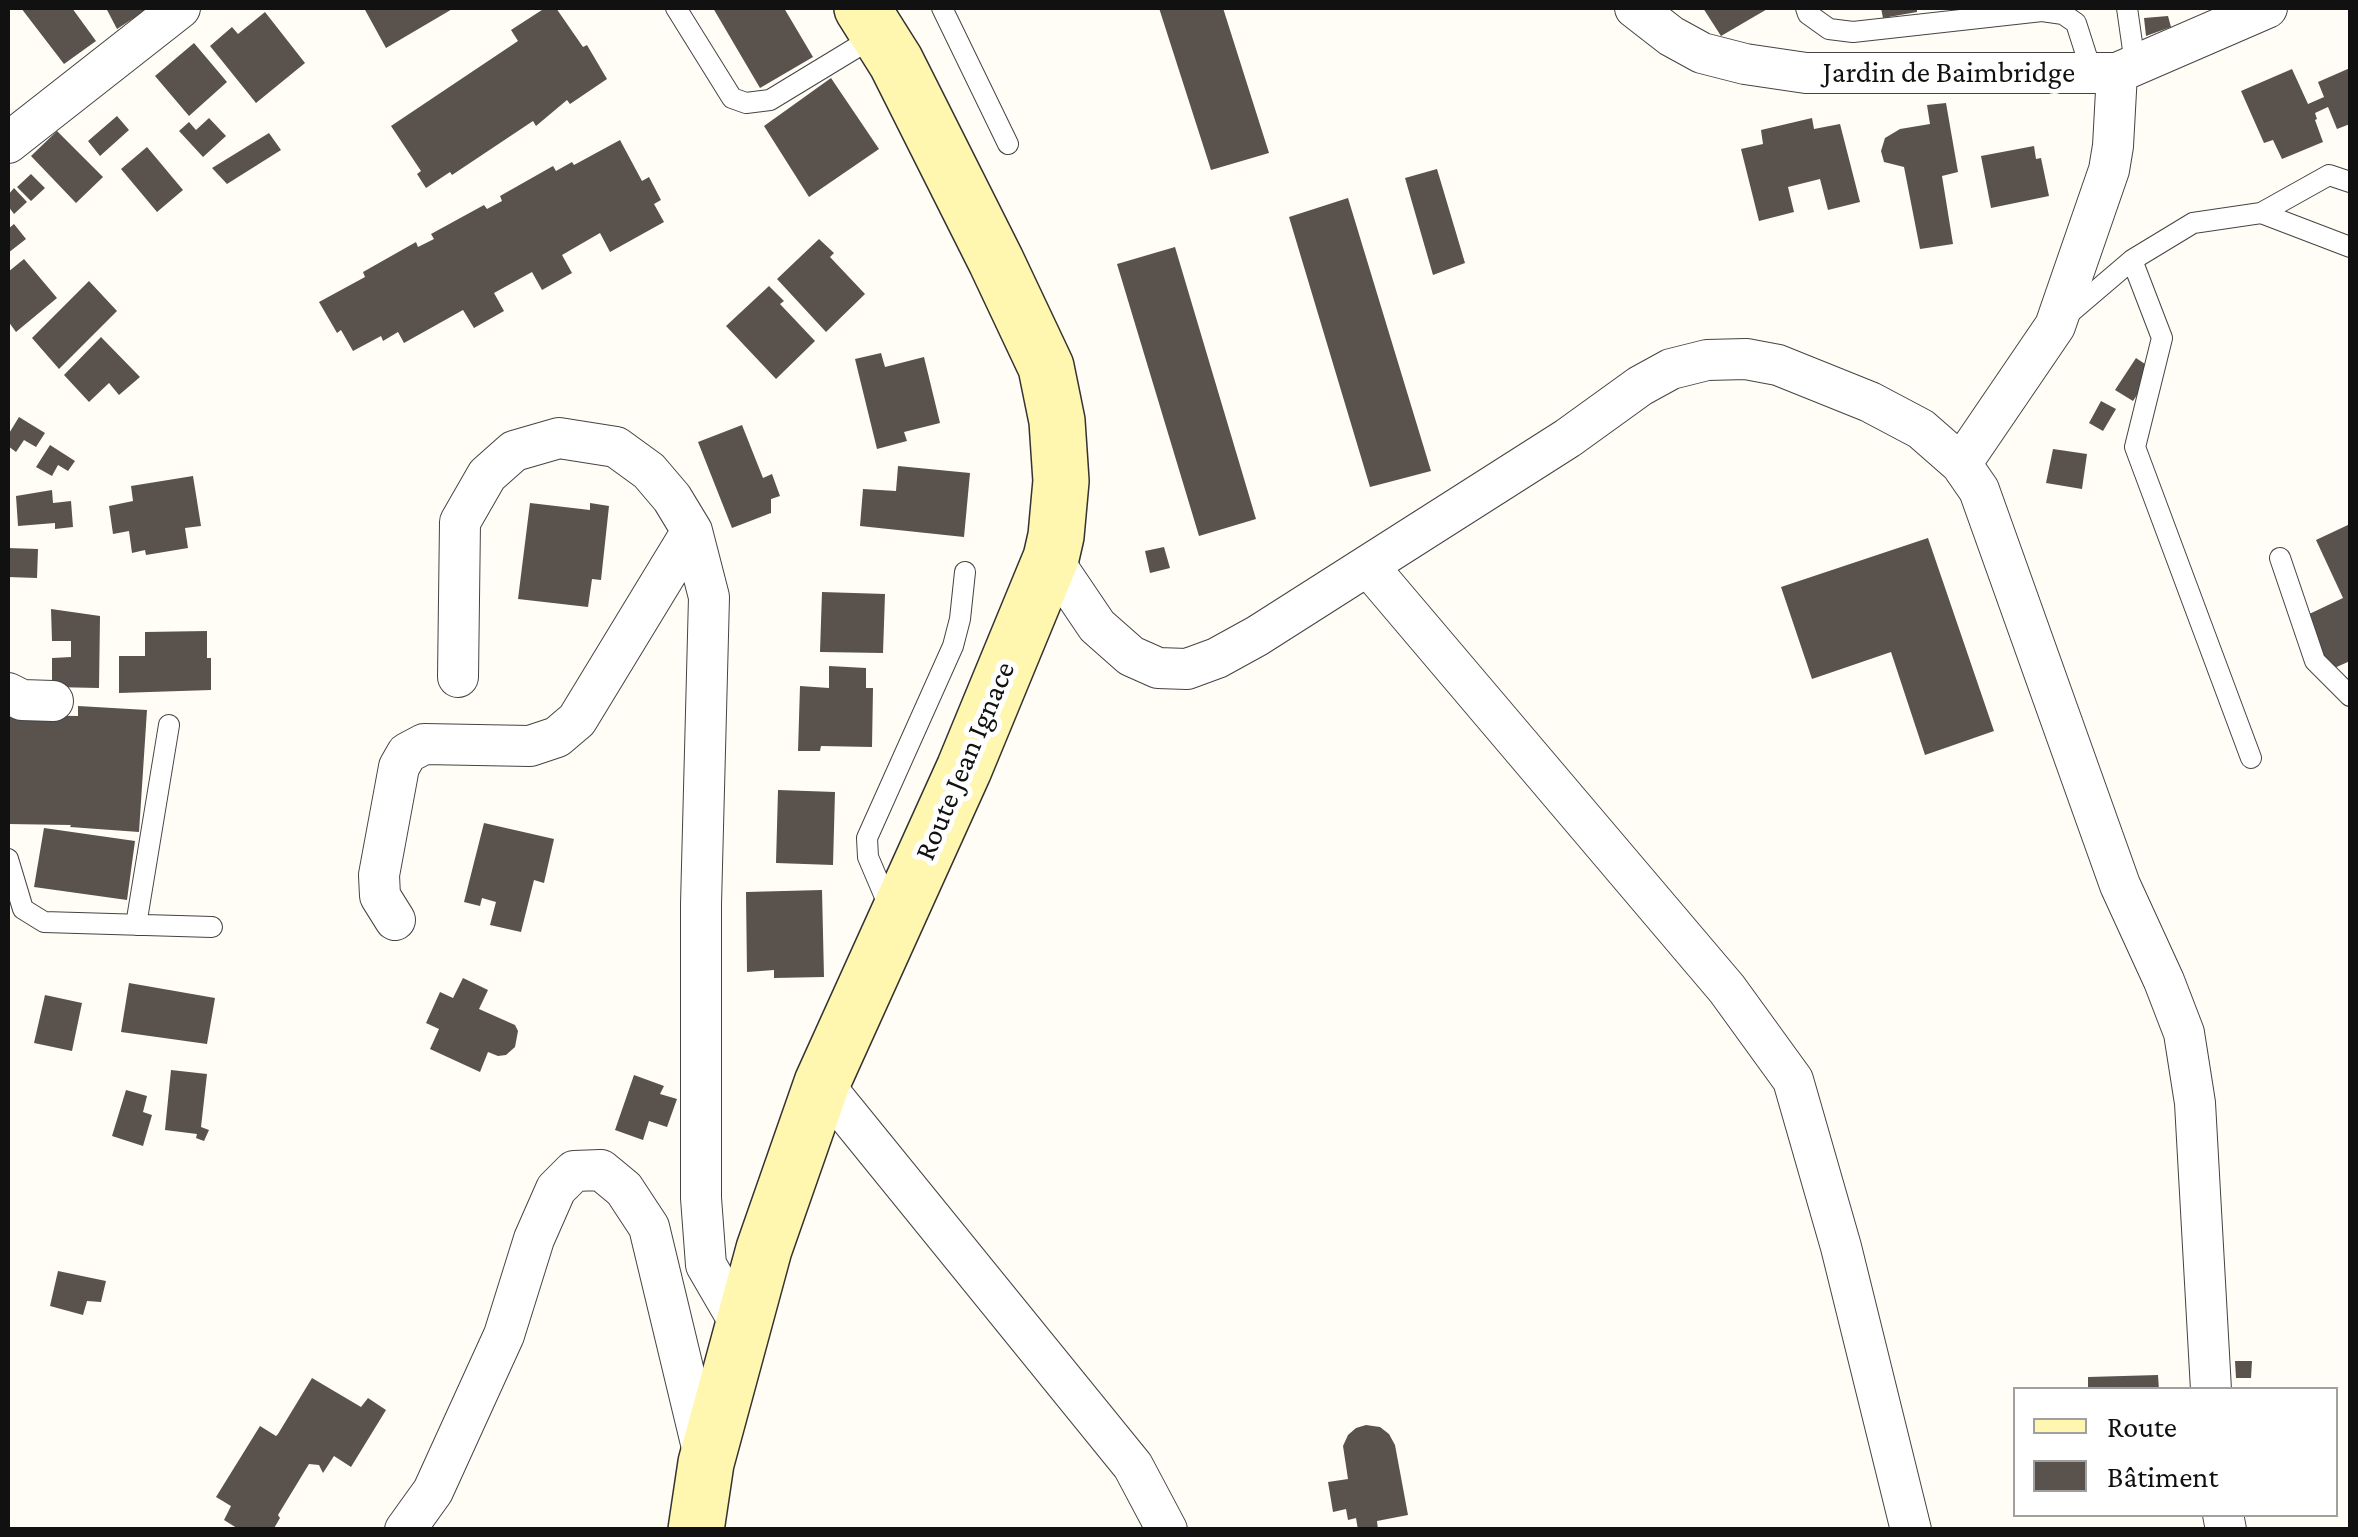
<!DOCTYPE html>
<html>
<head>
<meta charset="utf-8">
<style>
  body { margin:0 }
  #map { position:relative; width:2358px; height:1537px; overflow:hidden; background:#fffdf5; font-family:"Crimson Pro",serif }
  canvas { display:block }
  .frame { position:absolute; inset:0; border:10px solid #111; pointer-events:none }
  .legend { position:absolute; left:2013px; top:1387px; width:325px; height:130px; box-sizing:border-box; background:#fff; border:2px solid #a0a0a0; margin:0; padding:12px 18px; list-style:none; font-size:30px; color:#111 }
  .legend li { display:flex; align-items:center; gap:20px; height:50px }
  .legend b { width:50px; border:2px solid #a0a0a0 }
</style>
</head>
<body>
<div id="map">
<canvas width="2358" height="1537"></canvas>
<div class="frame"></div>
<ul class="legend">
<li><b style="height:12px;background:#fff6b0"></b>Route</li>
<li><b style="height:28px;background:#5a524d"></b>Bâtiment</li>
</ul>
</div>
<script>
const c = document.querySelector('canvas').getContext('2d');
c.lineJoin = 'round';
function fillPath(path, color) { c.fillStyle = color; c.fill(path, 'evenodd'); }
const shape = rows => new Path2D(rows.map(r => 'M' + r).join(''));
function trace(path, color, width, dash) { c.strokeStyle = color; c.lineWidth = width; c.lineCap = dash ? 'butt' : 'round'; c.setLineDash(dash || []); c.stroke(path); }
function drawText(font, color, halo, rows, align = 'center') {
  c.font = font + ' "Crimson Pro",serif'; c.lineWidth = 10; c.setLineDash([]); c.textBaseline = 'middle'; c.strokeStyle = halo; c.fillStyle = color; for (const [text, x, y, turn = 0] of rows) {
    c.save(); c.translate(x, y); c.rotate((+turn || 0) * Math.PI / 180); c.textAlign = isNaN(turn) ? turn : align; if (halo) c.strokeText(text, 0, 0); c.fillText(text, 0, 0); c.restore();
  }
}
fillPath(shape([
  [21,8,72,8,96,41,64,64],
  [106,8,149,8,117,29],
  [364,8,454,8,386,48],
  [545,8,556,8,583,47,587,45,607,79,570,104,567,100,536,126,533,121,452,175,450,172,426,188,417,174,421,171,391,126,518,41,511,30],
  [713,8,784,8,813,57,760,88],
  [1159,8,1223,8,1269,153,1211,170],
  [1703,8,1769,8,1721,36],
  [1881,8,1917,8,1917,12,1883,18],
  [265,12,305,63,256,103,210,46,232,27,238,34],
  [2168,16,2171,27,2146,36,2144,18],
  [194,43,227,82,189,116,155,76],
  [2350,68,2350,124,2337,129,2328,107,2315,113,2317,119,2315,120,2323,142,2282,159,2273,140,2264,143,2241,91,2292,69,2308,104,2324,97,2318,82],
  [831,78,879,149,809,197,764,126],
  [1946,103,1958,172,1942,176,1953,244,1920,249,1904,167,1884,162,1881,151,1885,138,1900,129,1930,124,1927,105],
  [117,116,129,130,100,156,88,141],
  [209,118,226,136,203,157,179,131,189,122,196,130],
  [1812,118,1814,129,1840,124,1860,202,1828,210,1820,179,1788,187,1794,212,1759,221,1741,149,1763,144,1761,130],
  [57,131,103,177,76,203,31,156],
  [269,133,281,150,227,184,212,168],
  [620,140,642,181,649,177,661,200,654,204,664,222,610,252,600,233,562,255,572,273,542,290,532,272,494,293,504,311,474,328,463,310,404,343,398,332,383,341,381,336,353,351,341,330,337,333,319,302,365,277,363,272,416,242,418,247,434,239,431,234,484,205,487,209,502,201,500,196,553,166,556,171,572,162,574,165],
  [2034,146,2036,159,2041,158,2049,196,1991,208,1981,156],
  [147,147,183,190,157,212,121,169],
  [1437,169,1465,263,1433,275,1405,178],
  [31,174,45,188,31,201,17,187],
  [14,188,27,202,14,214,8,206,8,195],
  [1348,198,1431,471,1370,487,1289,217],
  [14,224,26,239,8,253,8,229],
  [819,239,834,253,830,257,865,294,826,332,777,279],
  [1175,247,1256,519,1199,536,1117,264],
  [24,259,57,298,16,332,8,321,8,272],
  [89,281,117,311,59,369,32,338],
  [769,286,784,301,780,304,815,341,776,379,726,326],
  [101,337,140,377,119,395,109,383,89,402,64,375],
  [881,353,885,367,924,357,940,423,904,432,907,441,877,449,855,359],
  [2136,358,2154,370,2133,401,2115,390],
  [2101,401,2116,409,2103,431,2089,423],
  [19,417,45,433,36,447,24,440,16,452,8,446,8,435],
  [742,425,763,478,772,474,780,496,771,499,771,513,732,528,698,442],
  [50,445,75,461,68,471,58,465,52,476,36,467],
  [2053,449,2087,454,2082,489,2046,483],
  [898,466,970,473,964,537,860,526,863,489,896,491],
  [193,476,201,526,185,528,188,548,146,555,145,550,132,553,129,531,113,534,109,506,133,501,131,486],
  [52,490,53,503,71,501,73,527,55,529,55,523,18,526,16,496],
  [530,503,590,510,590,503,609,506,601,580,592,579,588,607,518,599],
  [2350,524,2350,636,2348,637,2350,643,2350,661,2330,670,2305,616,2343,598,2316,540],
  [1928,538,1994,731,1925,755,1891,652,1812,679,1781,587],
  [1164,547,1170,568,1150,573,1145,551],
  [8,548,38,549,37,578,8,577],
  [822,592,885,594,883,653,820,652],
  [51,609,100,616,99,688,52,687,52,658,71,657,71,641,52,641],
  [207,631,207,658,211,658,211,690,119,693,119,656,145,656,145,632],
  [829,666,866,668,866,688,873,688,872,747,821,746,820,751,798,751,800,686,829,688],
  [78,706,147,710,139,832,70,827,71,825,8,824,8,715,78,716],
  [778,790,835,792,833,865,776,863],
  [484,823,554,839,544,883,534,880,521,932,490,925,496,902,482,898,480,906,464,902],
  [44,828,135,841,127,900,34,887],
  [822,890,824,977,774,978,774,970,747,972,746,892],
  [463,978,488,990,479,1009,515,1025,518,1031,515,1047,506,1055,498,1056,488,1052,480,1072,430,1049,439,1029,426,1023,440,992,453,998],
  [129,983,215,998,207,1044,121,1032],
  [45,995,82,1003,72,1051,34,1043],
  [171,1070,207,1074,201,1127,209,1130,204,1141,196,1138,197,1134,165,1130],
  [634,1075,664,1086,660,1094,677,1099,667,1127,649,1121,643,1140,615,1130],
  [126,1090,147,1096,143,1112,152,1115,143,1146,112,1136],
  [58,1271,106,1281,101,1302,87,1301,83,1315,50,1306],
  [2235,1361,2252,1361,2251,1378,2236,1378],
  [2158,1375,2159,1390,2088,1390,2088,1377],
  [312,1378,361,1407,368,1398,386,1410,351,1467,334,1456,323,1473,319,1465,309,1464,278,1515,280,1518,273,1530,240,1530,224,1520,231,1506,216,1497,260,1426,276,1436,278,1434],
  [1366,1425,1380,1427,1389,1434,1395,1445,1408,1515,1377,1521,1378,1530,1358,1530,1356,1518,1348,1520,1346,1509,1333,1512,1328,1482,1348,1479,1343,1446,1348,1435,1356,1428]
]), '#5a524d');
const lane = shape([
  [676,8,732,98,746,103,770,100,877,35],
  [942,8,1008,144],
  [1806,8,1808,14,1829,29,1853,32,2042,11,2063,14,2076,23,2092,73],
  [2127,8,2135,64],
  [2261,213,2329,175,2350,182],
  [2132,260,2162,338,2135,447,2251,758],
  [2064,318,2132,260,2193,223,2261,213,2350,247],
  [2280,558,2315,661,2350,696],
  [8,859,23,909,44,922,212,927],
  [891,911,868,857,867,838,953,646,960,619,965,572],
  [136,925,169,725]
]);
const street = shape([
  [1635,8,1671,36,1702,53,1745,64,1806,73,2117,73,2267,8],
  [8,143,180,8],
  [1961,464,2055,326,2109,170,2113,146,2117,73],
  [1051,558,1097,626,1131,656,1158,668,1187,669,1217,658,1257,636,1568,438,1640,386,1671,369,1707,360,1746,359,1778,365,1870,402,1921,429,1961,464,1979,490,2120,885,2164,981,2184,1033,2195,1103,2211,1390],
  [1368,566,1727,989,1793,1080,1841,1247,1911,1530],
  [458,677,460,522,487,475,514,451,559,438,616,447,649,471,672,498,692,531,709,597,701,904,701,1198,706,1265,742,1327],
  [8,693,22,700,53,701],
  [395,920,380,896,379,875,399,767,407,753,424,744,530,746,557,737,577,720,692,531],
  [822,1083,1133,1466,1167,1530],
  [2223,1514,2226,1530],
  [405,1530,433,1491,504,1335,534,1239,556,1189,574,1171,601,1170,624,1189,649,1227,705,1460]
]);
const secondary = shape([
  [696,1530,706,1463,764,1249,822,1083,964,769,1051,558,1056,536,1061,481,1057,421,1046,367,996,261,896,62,862,8]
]);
trace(lane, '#444', 22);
trace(street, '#444', 42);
trace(secondary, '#333', 58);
trace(lane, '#fff', 20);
trace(street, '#fff', 40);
trace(secondary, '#fff6b0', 55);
drawText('30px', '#111', '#fff', [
  ["Jardin de Baimbridge",1949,73],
  ["Route Jean Ignace",965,761,-67]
]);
</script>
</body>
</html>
